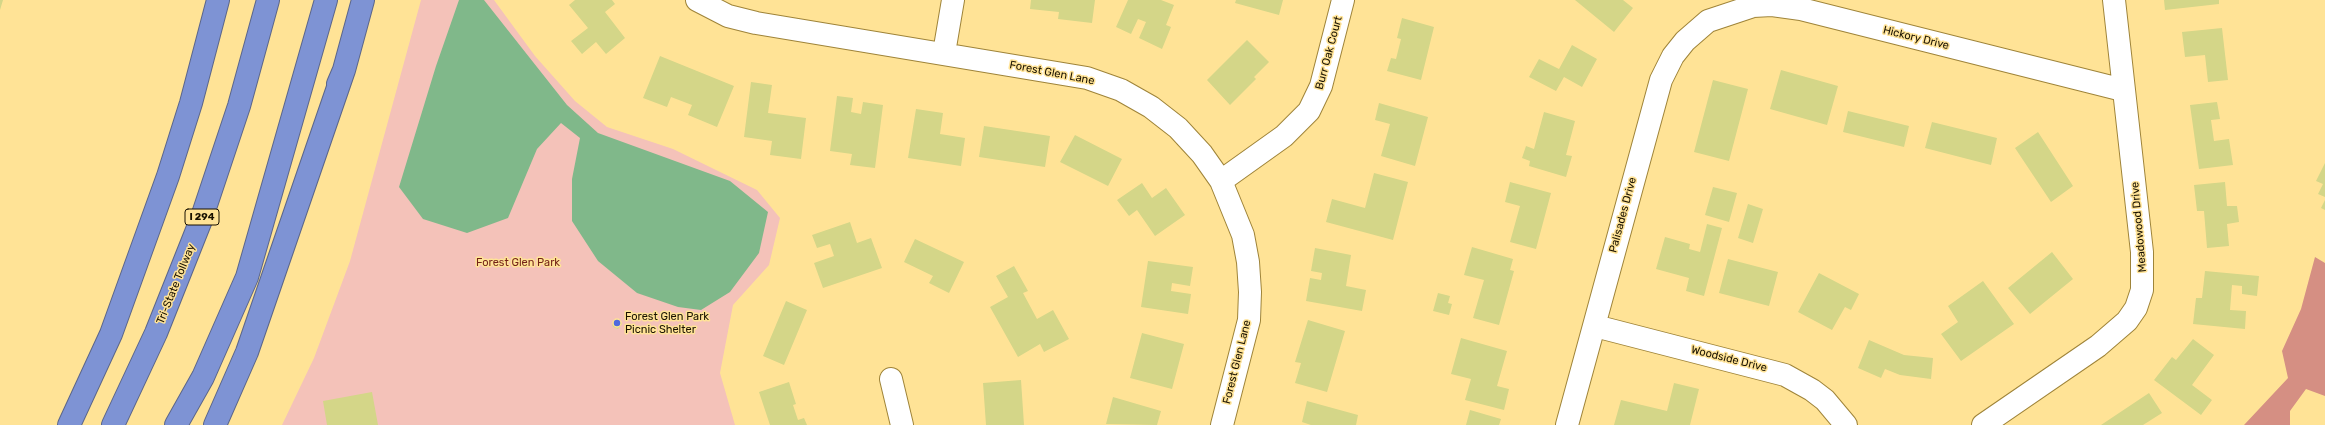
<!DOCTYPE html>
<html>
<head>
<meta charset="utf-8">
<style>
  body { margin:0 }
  canvas { display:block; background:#ffe396 }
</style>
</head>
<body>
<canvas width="2325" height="425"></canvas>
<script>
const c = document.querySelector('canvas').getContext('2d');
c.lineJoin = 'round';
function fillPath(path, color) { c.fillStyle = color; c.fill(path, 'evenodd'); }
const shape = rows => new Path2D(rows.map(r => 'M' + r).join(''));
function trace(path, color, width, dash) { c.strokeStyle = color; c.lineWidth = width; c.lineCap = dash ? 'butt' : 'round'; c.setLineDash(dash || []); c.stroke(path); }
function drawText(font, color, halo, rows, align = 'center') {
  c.font = font + ' Rubik,sans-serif'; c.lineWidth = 3; c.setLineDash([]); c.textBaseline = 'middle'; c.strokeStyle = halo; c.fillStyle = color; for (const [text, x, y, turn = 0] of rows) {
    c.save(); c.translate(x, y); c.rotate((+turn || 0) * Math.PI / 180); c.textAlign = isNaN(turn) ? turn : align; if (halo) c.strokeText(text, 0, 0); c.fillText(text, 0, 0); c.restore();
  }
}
fillPath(shape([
  [421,0,494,0,535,56,575,101,607,127,673,149,757,190,780,218,769,265,733,305,720,373,735,425,282,425,314,358,350,261]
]), '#f4c2b9');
fillPath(shape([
  [2315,257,2325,263,2325,396,2306,389,2290,411,2290,425,2244,425,2288,378,2282,351,2301,309]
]), '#d58f83');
fillPath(shape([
  [459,0,484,0,567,105,598,133,730,181,768,212,759,253,730,292,701,310,678,307,637,293,598,261,572,221,572,179,580,138,561,123,537,149,508,218,467,233,423,219,399,187,436,66]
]), '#80b88a');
fillPath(shape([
  [0,0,3,0,0,10],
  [575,0,612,0,615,4,605,12,625,38,606,54,596,42,582,54,571,41,588,28,569,5],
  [1031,0,1095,0,1092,23,1058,19,1059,12,1030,9],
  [1128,0,1161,0,1174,5,1166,25,1171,27,1162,49,1139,38,1146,22,1138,19,1131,34,1116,27],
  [1236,0,1283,0,1279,15,1235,3],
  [1575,0,1623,0,1633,8,1614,32],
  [2164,0,2219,0,2219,4,2165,10],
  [1402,18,1434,27,1421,80,1387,71,1391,58,1396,59,1401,39,1397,38],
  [2222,28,2228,80,2208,82,2205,55,2185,57,2182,32],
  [1247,40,1269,62,1254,77,1256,79,1230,105,1207,80],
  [1572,45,1597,59,1582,87,1564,77,1556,91,1529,77,1539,59,1559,69],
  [660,56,734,86,717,127,688,115,692,105,671,97,667,107,643,98],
  [1781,70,1838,86,1827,125,1770,109],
  [1713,80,1748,89,1729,161,1694,152],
  [751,82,772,85,768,113,806,118,801,159,770,155,772,141,744,137],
  [837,96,853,98,851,112,861,114,863,102,883,105,875,168,850,165,852,154,830,151],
  [2217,102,2220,119,2211,120,2214,141,2229,139,2233,165,2199,169,2190,105],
  [1379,103,1428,117,1415,166,1381,156,1390,124,1375,120],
  [916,109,943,113,940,134,965,138,961,166,908,158],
  [1848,111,1909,126,1904,147,1843,132],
  [1544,112,1575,121,1566,155,1572,156,1566,177,1529,166,1530,161,1522,158,1526,146,1534,149],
  [1932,122,1997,138,1991,165,1925,148],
  [984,126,1050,136,1045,167,979,157],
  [2038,132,2073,186,2051,202,2015,148],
  [1075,135,1122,159,1108,186,1060,162],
  [2325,163,2325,197,2318,194,2323,184,2316,181],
  [1374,173,1408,182,1393,240,1326,222,1332,199,1365,208],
  [1510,182,1551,193,1536,249,1510,242,1520,206,1505,202],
  [2225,182,2227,206,2237,206,2239,222,2227,224,2229,246,2207,248,2204,211,2197,211,2194,185],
  [1142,183,1152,198,1166,188,1185,215,1155,236,1137,210,1129,216,1117,200],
  [1713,187,1737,193,1729,222,1705,215],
  [2325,200,2325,210,2321,208],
  [1748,204,1763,209,1753,243,1738,238],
  [850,222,857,243,871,238,882,268,823,288,814,263,834,256,830,244,817,248,812,235],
  [1707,224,1722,228,1704,296,1686,291,1689,278,1656,269,1665,237,1690,244,1689,249,1700,252],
  [915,239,964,262,949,293,929,283,933,276,904,262],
  [1472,247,1513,259,1510,270,1514,271,1499,325,1473,318,1484,280,1464,275],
  [1315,248,1351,255,1346,286,1366,290,1362,311,1306,301,1310,278,1321,280,1322,273,1311,271],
  [2052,252,2073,279,2030,314,2008,288],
  [1728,259,1778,272,1769,306,1719,293],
  [1148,261,1193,267,1190,286,1172,283,1171,291,1191,294,1188,314,1141,307],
  [1014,266,1028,291,1023,293,1037,319,1053,310,1069,339,1044,352,1040,344,1018,357,990,307,1008,297,996,276],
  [2205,271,2259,276,2257,296,2242,294,2242,286,2232,285,2230,310,2246,311,2245,329,2193,324,2196,298,2202,298],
  [1819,273,1859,294,1851,310,1845,307,1832,330,1798,312],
  [1983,281,2014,324,1961,361,1941,334,1958,322,1948,306],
  [1438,293,1450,296,1448,303,1452,304,1449,315,1433,311],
  [786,301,807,310,784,365,763,356],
  [615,319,620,320,622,324,618,329,613,327,612,324],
  [1308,320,1345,331,1327,392,1295,383,1301,363,1295,362],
  [1142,333,1184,344,1172,389,1130,378],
  [1461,338,1507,351,1497,386,1509,389,1504,410,1465,400,1471,379,1451,374],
  [2193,339,2214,355,2192,385,2212,400,2201,415,2154,380,2172,357,2176,360],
  [1869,340,1904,355,1933,358,1931,379,1900,375,1885,369,1881,378,1858,368],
  [1021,380,1024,425,986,425,983,383],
  [789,382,796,404,793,405,798,420,804,418,807,425,770,425,759,392],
  [1674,383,1699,389,1690,425,1614,425,1621,400,1667,411],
  [372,392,378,425,327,425,323,401],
  [2149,393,2162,413,2143,425,2101,425],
  [1113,397,1161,411,1157,425,1106,424],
  [1307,401,1358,415,1356,425,1311,425,1302,422],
  [1470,410,1501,419,1499,425,1466,425]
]), '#d4d688');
const minor = shape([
  [697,0,728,16,756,23,1087,78,1121,90,1151,107,1178,128,1202,154,1221,181,1243,235,1248,262,1250,292,1249,320,1222,425],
  [944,53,953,0],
  [1221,181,1284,136,1309,111,1321,86,1343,0],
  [1595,326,1785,375,1812,390,1825,400,1846,425],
  [891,379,902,425],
  [1567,425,1661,80,1673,56,1685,41,1708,21,1753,6,1772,5,1801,9,2123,90],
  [1983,425,2098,346,2127,321,2136,308,2142,290,2142,252,2114,0]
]);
const highway = shape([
  [338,84,344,70,363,0],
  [69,425,111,334,168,176,191,103,218,0],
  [113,425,156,333,201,220,239,106,268,0],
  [176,425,203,377,247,277,326,0],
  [215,425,247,352,344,70]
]);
trace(minor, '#9f8439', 24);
trace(highway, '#5b668a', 24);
trace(minor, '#fff', 22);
trace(highway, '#7e93d4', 22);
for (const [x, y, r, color] of [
  [617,323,4,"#4e6ade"]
]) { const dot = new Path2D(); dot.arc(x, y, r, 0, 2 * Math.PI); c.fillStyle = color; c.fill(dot); trace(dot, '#ffe396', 1.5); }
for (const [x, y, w] of [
  [202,217,34]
]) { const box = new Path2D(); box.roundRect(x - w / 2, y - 8, w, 16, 3); c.fillStyle = '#ffe396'; c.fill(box); trace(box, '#191100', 1); }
drawText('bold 10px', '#191100', null, [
  ["I 294",202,217]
]);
drawText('11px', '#191100', '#ffe396', [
  ["Hickory Drive",1916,38,14],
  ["Burr Oak Court",1329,53,-75],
  ["Forest Glen Lane",1052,73,11],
  ["Palisades Drive",1623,215,-75],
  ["Meadowood Drive",2139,227,-95],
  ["Tri-State Tollway",176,284,-68],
  ["Woodside Drive",1729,359,14],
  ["Forest Glen Lane",1237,362,-76]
]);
drawText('11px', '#752219', '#ffe396', [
  ["Forest Glen Park",518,263]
]);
drawText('11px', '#191100', '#ffe396', [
  ["Forest Glen Park",625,317],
  ["Picnic Shelter",625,330]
], 'left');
</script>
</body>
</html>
